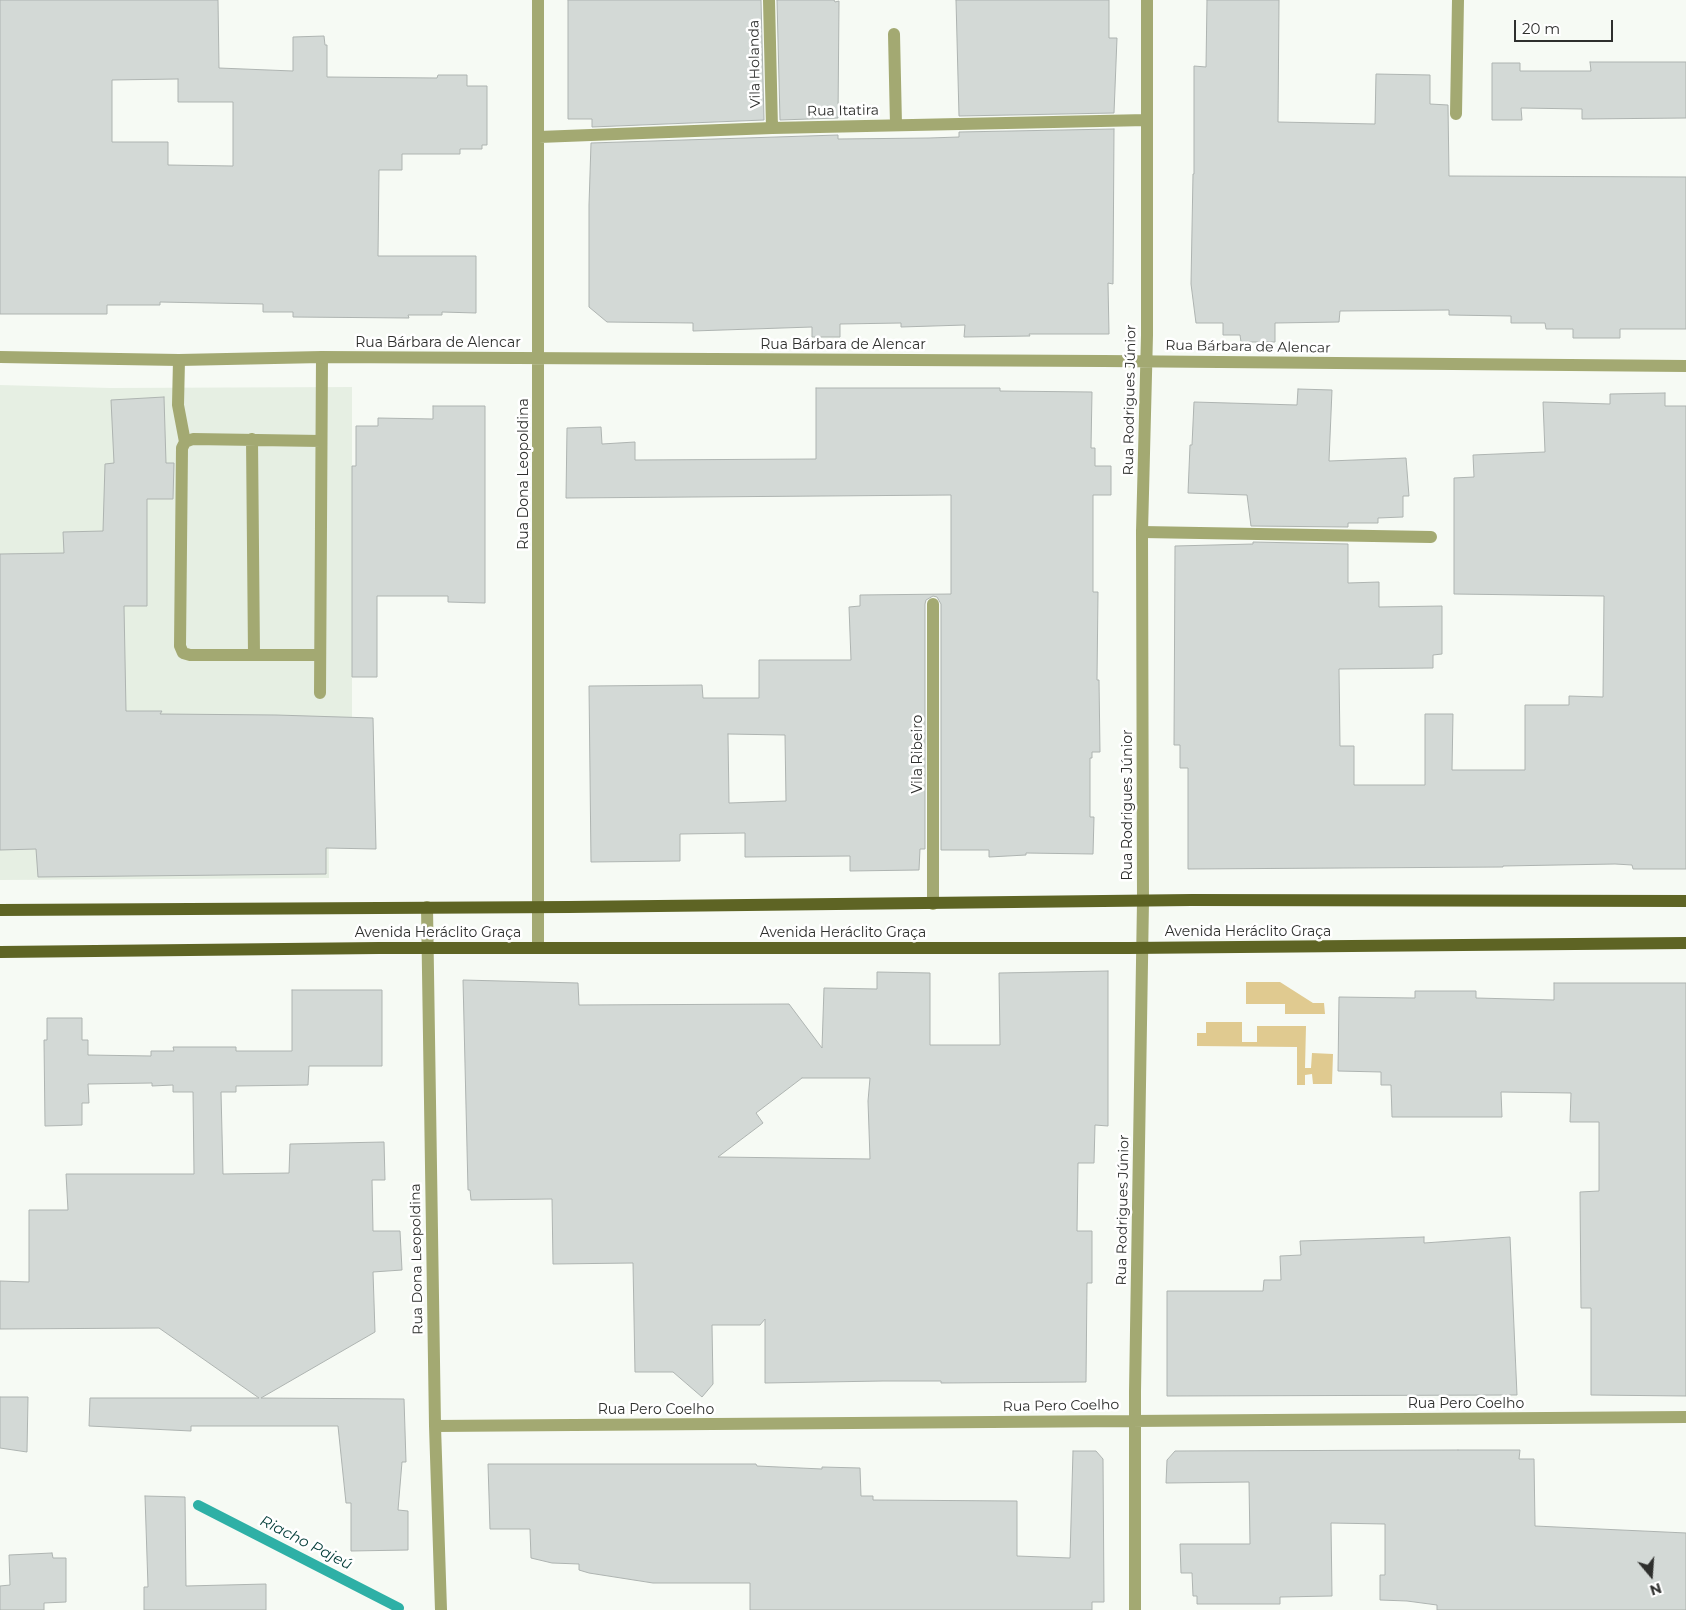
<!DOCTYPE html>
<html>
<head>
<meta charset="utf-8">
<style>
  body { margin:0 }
  #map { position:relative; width:1686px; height:1610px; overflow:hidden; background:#f6faf4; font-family:Montserrat,sans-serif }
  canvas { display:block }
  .north { position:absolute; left:1626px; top:1550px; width:50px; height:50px; -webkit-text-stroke:4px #fff; paint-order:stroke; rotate:162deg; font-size:14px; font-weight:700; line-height:20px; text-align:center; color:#2e2f2d }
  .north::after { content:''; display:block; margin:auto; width:18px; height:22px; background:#2e2f2d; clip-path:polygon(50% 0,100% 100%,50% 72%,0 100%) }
  .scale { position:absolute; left:1514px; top:20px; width:99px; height:22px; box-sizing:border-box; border:2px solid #2e2f2d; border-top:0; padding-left:6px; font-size:15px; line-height:18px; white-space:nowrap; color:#2e2f2d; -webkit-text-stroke:4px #fff; paint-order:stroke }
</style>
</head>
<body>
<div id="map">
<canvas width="1686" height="1610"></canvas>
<div class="north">N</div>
<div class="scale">20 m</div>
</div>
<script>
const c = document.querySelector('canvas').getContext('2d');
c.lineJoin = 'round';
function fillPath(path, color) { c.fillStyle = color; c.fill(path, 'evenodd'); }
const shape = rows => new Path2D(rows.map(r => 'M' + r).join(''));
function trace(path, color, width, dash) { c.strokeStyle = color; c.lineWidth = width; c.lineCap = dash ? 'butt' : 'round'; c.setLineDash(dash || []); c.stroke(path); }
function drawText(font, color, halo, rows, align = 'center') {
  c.font = font + ' Montserrat,sans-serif'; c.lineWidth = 5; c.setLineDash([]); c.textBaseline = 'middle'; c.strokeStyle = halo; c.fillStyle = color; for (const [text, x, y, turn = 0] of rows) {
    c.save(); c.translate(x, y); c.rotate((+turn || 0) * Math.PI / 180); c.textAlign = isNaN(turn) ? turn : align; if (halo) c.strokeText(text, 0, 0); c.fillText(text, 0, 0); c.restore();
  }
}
fillPath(shape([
  [0,385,110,388,352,387,352,735,328,735,329,878,0,880]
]), '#e6efe3');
fillPath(shape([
  [1246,982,1280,982,1313,1003,1324,1003,1325,1014,1285,1014,1285,1004,1246,1004],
  [1206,1022,1242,1022,1242,1042,1257,1042,1257,1026,1306,1026,1305,1068,1311,1068,1312,1053,1333,1054,1332,1084,1313,1084,1312,1074,1305,1075,1305,1085,1297,1085,1297,1047,1197,1046,1197,1033,1206,1033]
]), '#e0ca90');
trace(shape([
  [198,1505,399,1608]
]), '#2eb0a6', 10);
const building = shape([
  [0,0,218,0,219,68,293,71,293,37,324,36,325,45,327,45,327,77,437,78,438,75,467,75,467,86,487,86,487,145,482,145,482,149,460,149,460,154,402,154,402,170,379,170,378,256,476,256,476,313,442,312,442,315,408,315,409,318,293,317,293,312,263,312,263,304,160,302,160,305,107,305,107,314,0,314,0,0],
  [178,79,178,102,233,102,233,166,168,165,168,142,112,142,112,80,178,79],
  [568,0,761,0,764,120,592,127,592,119,568,119,568,0],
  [777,0,834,0,835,2,839,1,838,118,780,120,777,0],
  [956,0,1109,0,1109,38,1117,38,1114,113,959,116,956,0],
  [1207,0,1279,0,1278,122,1375,124,1376,74,1430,75,1430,104,1448,105,1449,176,1686,177,1686,329,1620,329,1620,338,1573,338,1573,329,1546,329,1545,323,1511,323,1511,316,1449,315,1449,310,1340,311,1339,322,1275,323,1275,342,1241,342,1240,335,1223,335,1223,323,1196,323,1191,284,1193,174,1194,174,1194,66,1206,67,1207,0],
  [1590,62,1686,62,1686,118,1582,119,1582,109,1521,108,1522,120,1492,120,1492,63,1520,63,1520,71,1591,71,1590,62],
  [1114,129,1113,284,1108,283,1109,334,1029,334,1030,336,964,337,965,325,901,327,901,323,840,324,840,337,812,337,812,327,693,331,693,323,607,322,589,307,589,205,591,143,838,135,838,139,929,138,959,137,959,132,1114,129],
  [816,388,1000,388,1000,391,1092,392,1091,448,1095,448,1095,466,1111,466,1111,495,1093,495,1093,592,1098,592,1097,680,1099,680,1100,752,1092,752,1092,758,1090,758,1090,817,1094,817,1093,854,1026,853,1026,855,989,857,989,850,941,850,941,604,937,597,933,596,926,600,925,604,925,849,920,849,919,870,850,871,850,856,745,857,745,833,680,834,680,861,591,862,589,686,702,685,703,698,759,698,759,660,851,660,849,607,860,606,860,595,951,594,951,495,566,498,567,428,601,427,602,444,635,442,635,460,816,459,816,388],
  [728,734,785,735,786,801,729,803,728,734],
  [1298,389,1332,390,1329,461,1406,458,1409,496,1403,496,1403,517,1378,518,1378,523,1348,523,1348,527,1251,526,1247,495,1188,493,1190,445,1192,445,1194,402,1297,405,1298,389],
  [1665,393,1665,406,1686,406,1686,869,1633,869,1632,865,1615,864,1503,866,1503,867,1188,869,1188,768,1180,768,1180,745,1174,745,1175,546,1253,544,1253,542,1348,544,1348,583,1379,582,1379,607,1442,606,1442,654,1433,655,1433,668,1339,669,1340,746,1354,746,1354,785,1425,785,1425,714,1453,714,1452,770,1525,770,1525,705,1569,705,1569,696,1603,697,1604,596,1454,594,1454,478,1474,477,1473,455,1545,452,1543,402,1610,404,1610,394,1665,393],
  [164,397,166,463,174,463,173,499,147,499,147,606,124,606,126,711,162,711,160,714,276,715,373,718,376,849,326,848,326,874,38,877,36,849,0,850,0,554,64,553,63,532,103,531,105,464,114,463,111,400,164,397],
  [433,406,485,406,485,603,448,602,448,596,377,596,377,677,352,677,352,466,356,466,356,426,378,426,378,418,433,419,433,406],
  [1108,971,1108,1126,1095,1125,1094,1163,1078,1163,1077,1231,1092,1231,1092,1283,1087,1283,1086,1382,941,1383,941,1381,883,1381,765,1383,765,1319,760,1325,712,1325,713,1384,702,1397,673,1372,635,1372,633,1263,553,1264,552,1199,471,1200,470,1190,468,1190,463,980,578,983,579,1005,789,1004,822,1048,824,988,877,989,877,972,930,973,930,1045,1000,1045,999,973,1108,971],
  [802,1078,870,1078,868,1101,870,1159,718,1157,763,1123,756,1113,802,1078],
  [1554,983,1686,983,1686,1396,1591,1395,1591,1308,1581,1308,1580,1192,1599,1191,1599,1122,1570,1122,1571,1093,1501,1092,1502,1117,1392,1117,1391,1085,1381,1085,1381,1072,1338,1071,1339,997,1415,998,1415,991,1476,991,1476,998,1554,1000,1554,983],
  [292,990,382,990,382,1066,309,1066,308,1085,236,1086,236,1092,221,1092,223,1174,289,1173,290,1144,384,1142,385,1180,372,1180,373,1231,400,1231,402,1270,373,1272,375,1332,261,1398,404,1399,406,1462,402,1462,398,1510,408,1511,408,1550,351,1551,351,1503,346,1503,338,1426,191,1426,191,1431,89,1426,90,1398,259,1398,159,1328,0,1329,0,1281,29,1282,29,1210,68,1210,66,1174,194,1174,193,1092,173,1092,173,1085,152,1086,152,1083,88,1084,89,1103,82,1103,82,1125,45,1126,44,1040,47,1040,47,1018,82,1018,82,1040,88,1040,88,1055,151,1056,151,1051,174,1051,173,1047,236,1047,236,1051,292,1051,292,990],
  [1424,1237,1424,1243,1510,1237,1517,1395,1167,1396,1167,1291,1263,1291,1264,1280,1281,1280,1280,1256,1301,1255,1300,1241,1424,1237],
  [0,1397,28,1397,27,1452,0,1448,0,1397],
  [1458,1450,1520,1450,1519,1459,1534,1459,1535,1526,1686,1533,1686,1610,1437,1610,1437,1605,1407,1601,1380,1600,1380,1575,1385,1575,1385,1524,1331,1523,1332,1596,1280,1597,1280,1604,1197,1604,1197,1596,1193,1596,1192,1573,1181,1573,1180,1544,1250,1544,1249,1482,1166,1483,1167,1460,1175,1451,1458,1450],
  [1073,1451,1096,1451,1103,1459,1104,1602,1092,1602,1092,1610,750,1610,750,1583,653,1583,589,1573,579,1570,579,1564,552,1563,531,1558,530,1529,490,1529,488,1464,756,1464,757,1466,822,1469,822,1467,860,1468,861,1496,873,1496,873,1500,1017,1501,1017,1556,1070,1558,1073,1451],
  [145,1496,185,1497,186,1586,266,1584,266,1610,144,1610,144,1587,148,1587,145,1496],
  [52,1553,53,1558,66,1558,66,1602,44,1603,44,1610,0,1610,0,1586,10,1585,9,1555,52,1553]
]);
fillPath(building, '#d3d9d6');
trace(building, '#aeb4b1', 1);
trace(shape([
  [179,360,178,405,185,442],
  [252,439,254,655],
  [1142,532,1431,537],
  [320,655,190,655,183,653,180,646,182,448,185,442,193,439,321,441],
  [320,693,322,357],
  [933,904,933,604]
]), '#a3a972', 12);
trace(shape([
  [769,0,772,128],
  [894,34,896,125],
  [1456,114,1458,0],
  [539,137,772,128,1147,120],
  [0,357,179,360,322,357,1103,361,1686,366],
  [427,907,435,1426,441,1610],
  [538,947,538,0],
  [435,1426,1686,1417],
  [1135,1610,1135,1391,1143,901,1142,532,1147,335,1147,0]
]), '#a3a972', 12);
trace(shape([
  [0,910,569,907,1192,900,1686,901],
  [0,952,379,948,1129,948,1686,943]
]), '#5e6424', 12);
drawText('14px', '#2e2f2d', '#fff', [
  ["Vila Holanda",755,64,-91],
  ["Rua Itatira",843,111,-1],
  ["Rua Bárbara de Alencar",438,343],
  ["Rua Bárbara de Alencar",843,345],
  ["Rua Bárbara de Alencar",1248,347,1],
  ["Rua Rodrigues Júnior",1130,400,-89],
  ["Rua Dona Leopoldina",524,474,-90],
  ["Vila Ribeiro",918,754,-90],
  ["Rua Rodrigues Júnior",1128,805,-90],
  ["Avenida Heráclito Graça",1248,932],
  ["Avenida Heráclito Graça",438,933],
  ["Avenida Heráclito Graça",843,933],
  ["Rua Rodrigues Júnior",1123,1210,-89],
  ["Rua Dona Leopoldina",417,1259,-91],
  ["Rua Pero Coelho",1466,1404],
  ["Rua Pero Coelho",1061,1406,-1],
  ["Rua Pero Coelho",656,1410]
]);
drawText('italic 15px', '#003b37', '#fff', [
  ["Riacho Pajeú",306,1543,27]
]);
</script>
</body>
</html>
